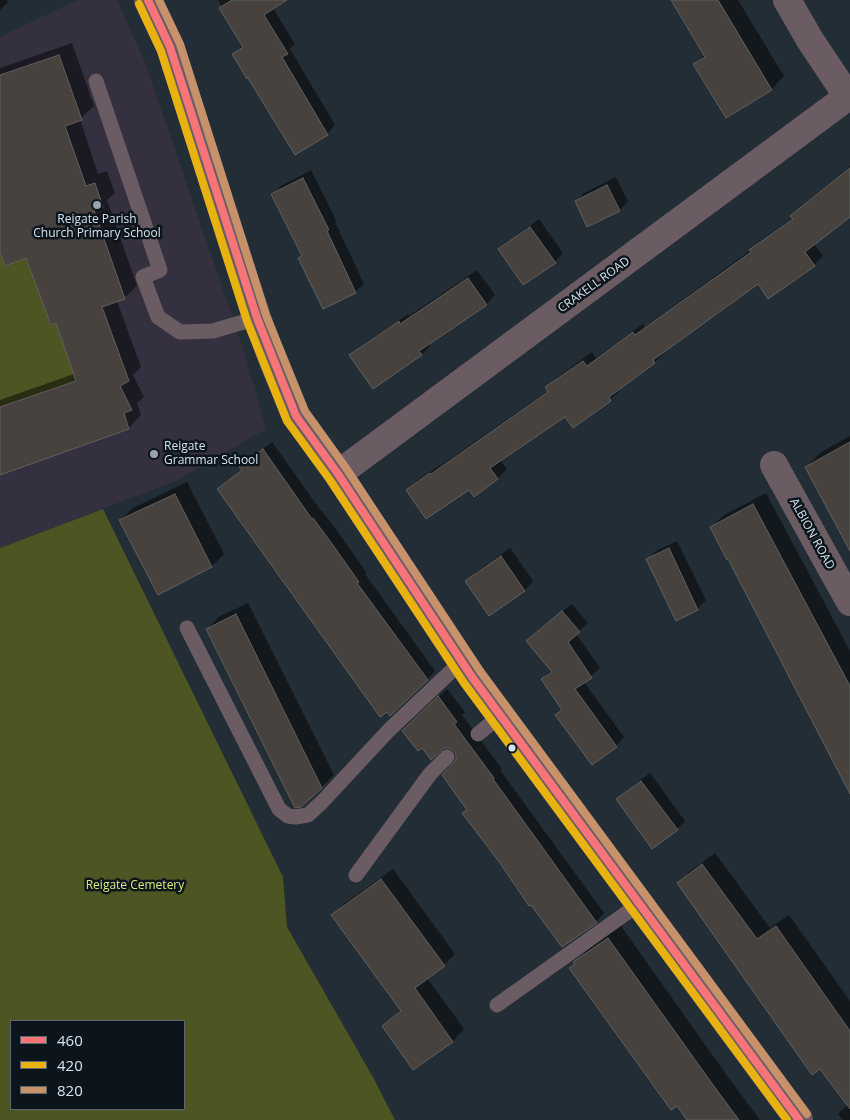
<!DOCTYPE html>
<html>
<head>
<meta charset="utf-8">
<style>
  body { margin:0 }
  #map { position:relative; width:850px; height:1120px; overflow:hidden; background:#232d35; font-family:"Open Sans",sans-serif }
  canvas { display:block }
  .legend { position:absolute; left:10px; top:1020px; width:175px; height:90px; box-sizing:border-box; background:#0d151c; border:1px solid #5d676f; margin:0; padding:6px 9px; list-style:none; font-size:15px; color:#d6e2ec }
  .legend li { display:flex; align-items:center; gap:10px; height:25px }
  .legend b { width:25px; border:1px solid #5d676f }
</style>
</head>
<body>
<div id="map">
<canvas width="850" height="1120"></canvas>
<ul class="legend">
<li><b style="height:6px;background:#f77579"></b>460</li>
<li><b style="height:6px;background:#e8b210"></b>420</li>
<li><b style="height:6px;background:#c7916a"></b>820</li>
</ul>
</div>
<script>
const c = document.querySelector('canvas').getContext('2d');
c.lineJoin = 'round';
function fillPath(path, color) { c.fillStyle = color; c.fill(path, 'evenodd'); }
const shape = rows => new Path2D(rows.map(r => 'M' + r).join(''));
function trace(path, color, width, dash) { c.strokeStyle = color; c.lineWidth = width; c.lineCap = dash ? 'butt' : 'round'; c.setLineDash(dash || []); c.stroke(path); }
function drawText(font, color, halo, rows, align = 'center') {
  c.font = font + ' "Open Sans",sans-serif'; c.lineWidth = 5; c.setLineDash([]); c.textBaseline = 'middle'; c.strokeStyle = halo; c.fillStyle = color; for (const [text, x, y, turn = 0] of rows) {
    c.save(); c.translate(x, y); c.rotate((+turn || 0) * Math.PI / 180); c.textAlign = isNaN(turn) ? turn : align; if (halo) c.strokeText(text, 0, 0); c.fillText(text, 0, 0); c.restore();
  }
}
fillPath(shape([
  [77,0,117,0,145,62,243,348,266,429,178,480,0,548,0,37]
]), '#34303f');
fillPath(shape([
  [0,253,5,266,26,258,51,325,79,315,90,352,68,359,76,381,0,407],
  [103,509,283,877,287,927,374,1079,395,1120,0,1120,0,548],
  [184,1021,184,1109,11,1109,11,1021]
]), '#4d5522');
fillPath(shape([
  [0,0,7,0,8,2,0,10],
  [218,0,281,0,273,8,295,44,290,49,335,125,327,134,233,54,243,45],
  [673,0,738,0,784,76,772,89,726,116,695,64,705,54],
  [72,43,94,106,80,119,98,174,107,171,115,193,107,200,137,286,124,298,117,301,141,367,133,375,144,397,137,403,141,415,129,428,0,473,0,400,74,374,57,322,27,257,0,250,0,68],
  [850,165,850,215,814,244,823,256,814,265,758,283,662,351,664,353,655,362,618,389,619,391,610,400,574,426,566,415,500,460,507,469,498,478,474,495,469,488,408,490,417,481,440,465,440,466,548,391,546,388,555,379,592,352,596,358,643,324,645,327,751,250,760,241,793,218,792,216,801,207,848,169],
  [311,170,336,220,335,222,364,284,355,292,300,258,303,255,272,195,281,186],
  [616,177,628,201,620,210,588,225,576,201,584,193],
  [539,219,563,253,555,262,500,249,509,241],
  [477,270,495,295,486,304,428,343,430,346,422,354,373,388,351,356,359,347,408,314,409,316],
  [850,436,850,549,806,467,821,452],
  [272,442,321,511,322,511,343,539,366,572,365,574,435,671,427,680,219,489,242,469,241,467,249,459],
  [187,482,224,554,212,566,158,593,120,520,133,508],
  [766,493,850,651,850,791,729,557,711,527,724,515],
  [677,541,706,600,697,609,648,559,656,551],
  [510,548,533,581,525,590,489,615,467,582,475,573],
  [248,603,334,775,305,803,207,629,220,616],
  [572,604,588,623,576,634,600,668,584,682,624,737,616,746,557,715,563,709,542,679,552,670,536,633],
  [447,689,465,712,462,715,502,769,500,770,604,913,596,922,501,863,468,809,457,760,457,755,455,750,412,723],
  [650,773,685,821,677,829,618,799,626,791],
  [715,853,770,928,789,915,850,1001,850,1120,843,1120,838,1114,848,1104,679,883,691,870],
  [393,869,455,954,444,965,427,978,464,1029,453,1041,414,1069,383,1026,401,1010,332,916,344,904],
  [621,926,728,1077,760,1120,688,1120,575,963,587,950]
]), '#0007');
const building = shape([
  [232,0,287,0,264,15,288,54,282,57,328,135,295,155,248,78,247,79,232,54,243,47,219,8,232,0],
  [671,0,718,0,772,90,726,118,693,64,705,57,671,0],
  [59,55,82,120,65,126,86,186,95,183,103,207,94,210,125,299,102,307,129,381,120,386,132,410,124,413,129,429,0,475,0,407,76,381,56,323,51,325,26,258,5,266,0,253,0,75,59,55],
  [850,168,850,217,805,252,815,266,768,299,758,284,653,360,655,363,609,397,611,401,573,428,565,417,490,468,498,479,474,497,469,490,426,519,406,490,430,473,431,474,548,392,545,387,583,361,587,366,633,332,635,335,751,252,749,250,793,219,790,216,850,168],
  [303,178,329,230,327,231,356,293,323,309,298,258,302,256,271,194,303,178],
  [607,185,620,211,587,227,575,201,607,185],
  [530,227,556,263,523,285,498,249,530,227],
  [468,278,487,305,419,351,422,355,373,389,349,355,399,321,400,324,468,278],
  [850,442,850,551,805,467,850,442],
  [263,449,312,519,313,518,335,548,359,582,357,583,428,680,390,716,387,712,380,717,217,489,242,470,239,467,263,449],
  [175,494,212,567,158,595,119,520,175,494],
  [753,504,850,686,850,794,728,559,727,560,710,527,753,504],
  [669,548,698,610,676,621,646,559,669,548],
  [501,556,525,591,489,616,465,581,501,556],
  [562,611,580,632,568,642,592,678,575,689,617,747,592,765,555,715,562,710,541,679,552,672,526,641,562,611],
  [236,614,322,788,301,807,295,808,206,629,236,614],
  [438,696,457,722,454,724,494,778,493,779,597,923,562,947,531,905,529,906,500,863,462,813,467,810,442,775,456,760,456,755,454,751,449,748,444,748,431,760,422,748,418,751,402,731,438,696],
  [641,781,678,830,652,849,616,799,641,781],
  [702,864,757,939,776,926,850,1031,850,1109,820,1069,812,1075,677,883,702,864],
  [381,879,445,966,415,988,453,1042,413,1070,382,1026,401,1011,331,915,381,879],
  [608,938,716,1089,739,1120,687,1120,677,1106,671,1110,569,968,575,964,573,962,608,938]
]);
fillPath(building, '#47423e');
trace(building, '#60605f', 1);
trace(shape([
  [96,81,160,270,143,277,158,317,180,332,213,331,257,318],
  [187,628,279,809,288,816,295,817,308,815,322,802,389,730,462,661],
  [478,734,501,715],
  [356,875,430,774,447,757],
  [497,1005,639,904]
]), '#6a5c62', 15);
trace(shape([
  [787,0,810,40,848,97],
  [774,465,850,602],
  [338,474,850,95]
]), '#6a5c62', 28);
trace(shape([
  [148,0,170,47,257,318,271,356,296,416,338,474,472,677,799,1120]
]), '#6c5d65', 28);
trace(shape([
  [148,0,170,47,257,318,296,416,338,474,472,677,799,1120]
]), '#f77579', 8);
trace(shape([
  [139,4,161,51,247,321,287,421,330,480,464,683,787,1120]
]), '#e8b210', 8);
trace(shape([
  [159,0,180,44,266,315,305,411,346,468,480,671,807,1114]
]), '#c7916a', 8);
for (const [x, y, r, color] of [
  [97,205,5,"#97a3ac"],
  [154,454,5,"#97a3ac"],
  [512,748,4.5,"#d6e2ec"]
]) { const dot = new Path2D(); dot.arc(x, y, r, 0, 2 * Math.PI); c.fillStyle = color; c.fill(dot); trace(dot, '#0d151c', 2); }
drawText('12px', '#d6e2ec', '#0d151c', [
  ["Reigate Parish",97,220],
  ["Church Primary School",97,234],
  ["Reigate",164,447,"left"],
  ["Grammar School",164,461,"left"]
]);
drawText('12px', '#d6e2ec', '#0d151c', [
  ["CRAKELL ROAD",594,285,-36],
  ["ALBION ROAD",812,534,61]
]);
drawText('12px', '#daeb79', '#0d151c', [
  ["Reigate Cemetery",135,886]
]);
</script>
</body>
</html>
